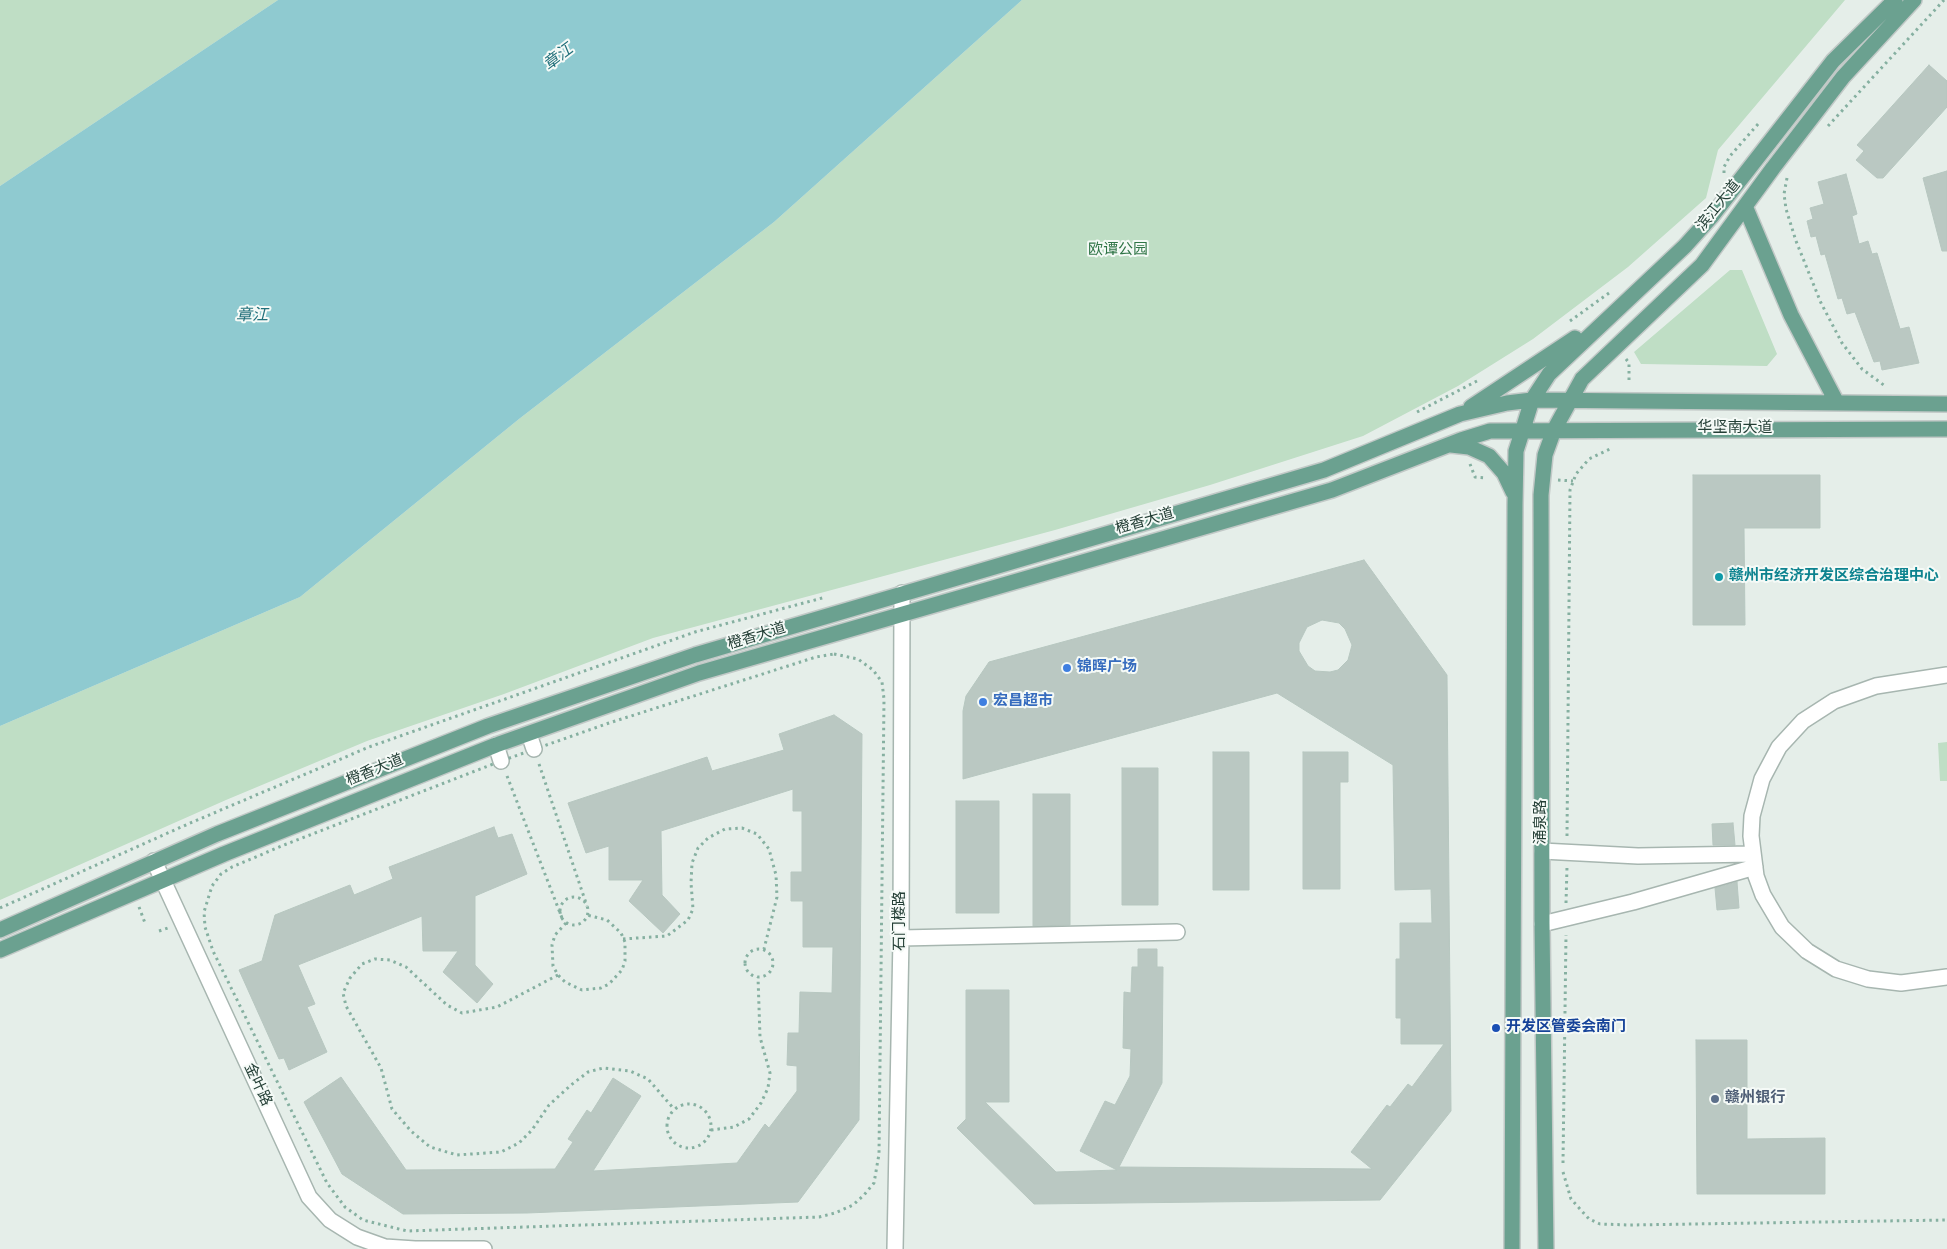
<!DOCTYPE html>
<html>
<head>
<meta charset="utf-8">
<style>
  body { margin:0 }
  canvas { display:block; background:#e5eee9 }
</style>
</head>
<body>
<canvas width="1947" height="1249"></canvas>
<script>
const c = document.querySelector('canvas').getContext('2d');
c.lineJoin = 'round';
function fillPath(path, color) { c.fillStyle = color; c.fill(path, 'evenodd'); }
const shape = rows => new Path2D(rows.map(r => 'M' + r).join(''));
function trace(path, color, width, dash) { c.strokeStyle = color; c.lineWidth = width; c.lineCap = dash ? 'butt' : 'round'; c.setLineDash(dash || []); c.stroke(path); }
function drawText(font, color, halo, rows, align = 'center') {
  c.font = font + ' "Source Sans 3","Noto Sans SC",sans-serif'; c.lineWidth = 4; c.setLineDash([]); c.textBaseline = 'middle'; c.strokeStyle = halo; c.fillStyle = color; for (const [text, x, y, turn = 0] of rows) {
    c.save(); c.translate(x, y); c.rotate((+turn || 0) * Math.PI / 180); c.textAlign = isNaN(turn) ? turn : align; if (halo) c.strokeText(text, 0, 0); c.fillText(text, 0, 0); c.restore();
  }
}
fillPath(shape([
  [0,0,278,0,0,186],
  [1022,0,1845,0,1718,150,1706,198,1628,267,1533,339,1458,386,1363,436,1210,485,1055,530,653,638,504,694,367,741,226,800,0,900,0,726,300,597,519,419,774,222],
  [1730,270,1742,270,1777,354,1767,366,1641,364,1634,352],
  [1947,742,1947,781,1940,781,1938,743]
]), '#bfdec5');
fillPath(shape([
  [278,0,1022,0,774,222,519,419,300,597,0,726,0,186]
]), '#8fcad0');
const building = shape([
  [1929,65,1947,81,1947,107,1883,178,1877,178,1856,160,1864,151,1857,145,1929,65],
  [1947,171,1947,251,1942,251,1923,178,1947,171],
  [1846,174,1857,214,1852,216,1859,244,1868,241,1872,254,1877,253,1900,329,1909,327,1919,363,1882,370,1880,361,1874,362,1855,312,1847,314,1842,298,1838,299,1825,254,1821,255,1816,236,1811,237,1807,221,1813,219,1810,208,1824,204,1818,182,1846,174],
  [1693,475,1820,475,1820,528,1744,528,1745,625,1693,625,1693,475],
  [1364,560,1447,675,1451,1111,1380,1200,1034,1204,957,1128,966,1119,966,990,1009,990,1009,1102,985,1102,1056,1172,1117,1170,1080,1151,1105,1101,1115,1105,1130,1076,1131,1049,1123,1048,1124,992,1131,993,1132,967,1138,967,1138,949,1157,949,1157,967,1163,967,1162,1083,1119,1167,1372,1169,1351,1152,1387,1105,1390,1107,1408,1084,1412,1087,1444,1044,1401,1044,1401,1018,1396,1018,1396,959,1400,959,1400,923,1432,923,1431,889,1395,890,1393,765,1277,693,963,779,963,711,966,696,989,662,1364,560],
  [1322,620,1339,623,1345,629,1352,645,1348,660,1338,670,1330,672,1315,671,1308,666,1299,651,1299,643,1307,627,1322,620],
  [834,715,862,734,859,1120,798,1202,527,1213,403,1214,342,1174,304,1102,341,1077,406,1170,555,1169,573,1142,568,1139,587,1110,591,1113,613,1078,641,1096,593,1171,737,1163,765,1124,769,1128,797,1091,797,1066,787,1065,788,1033,799,1033,800,992,832,993,833,947,803,947,803,901,791,901,791,872,802,872,802,811,793,811,793,789,661,831,662,895,680,914,663,933,629,901,643,880,609,880,609,846,586,853,568,803,707,757,712,771,784,750,779,734,834,715],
  [1213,752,1249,752,1249,890,1213,890,1213,752],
  [1303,752,1348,752,1348,782,1340,782,1340,889,1303,889,1303,752],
  [1122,768,1158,768,1158,905,1122,905,1122,768],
  [1033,794,1070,794,1070,925,1033,926,1033,794],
  [956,801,999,801,999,913,956,913,956,801],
  [1733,823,1735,845,1713,845,1712,824,1733,823],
  [494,827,498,838,512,834,527,874,475,896,475,965,493,984,477,1003,443,972,458,951,423,951,422,916,298,965,315,1004,307,1007,327,1052,289,1070,284,1058,279,1059,239,970,262,961,275,915,350,885,354,895,393,879,389,867,494,827],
  [1737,882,1739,908,1717,910,1715,888,1737,882],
  [1696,1040,1747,1040,1747,1139,1825,1138,1825,1194,1697,1194,1696,1040]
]);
fillPath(building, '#bac8c2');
trace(building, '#b7c7c0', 1);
const minor = shape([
  [1947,675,1876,686,1834,701,1803,721,1779,747,1762,779,1752,816,1751,836,1756,876,1763,895,1782,927,1807,951,1836,969,1868,979,1901,983,1947,977],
  [529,734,534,749],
  [496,745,501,761],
  [1542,851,1638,856,1752,854],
  [154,861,309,1197,330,1220,357,1237,385,1247,415,1249],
  [1542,924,1633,902,1755,867],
  [901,938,1177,932],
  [415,1249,484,1249],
  [895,1249,901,938,902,593]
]);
const major = shape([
  [1745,206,1791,315,1837,403],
  [1471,407,1575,338],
  [1451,445,1469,447,1489,456,1504,473,1513,492],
  [0,930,217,834,488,726,695,655,1324,470,1460,414,1507,403,1532,400,1947,404],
  [0,950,224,854,496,745,699,673,1332,490,1461,440,1490,431,1947,429],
  [1512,1249,1515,505,1516,451,1523,429,1532,400,1549,374,1685,246,1712,216,1833,61,1895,0],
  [1546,1249,1542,924,1541,495,1545,455,1554,430,1582,379,1702,265,1773,168,1843,77,1914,0]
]);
trace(minor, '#a7b6b0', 18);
trace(major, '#c2c9c7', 18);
trace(shape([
  [1828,126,1944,0],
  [1724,173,1724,167,1730,156,1759,123],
  [1787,178,1784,194,1786,209,1796,241,1821,303,1842,343,1862,369,1885,386],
  [1570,321,1609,293],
  [1626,359,1629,363,1629,384],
  [1417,412,1479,380],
  [1470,464,1475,477,1487,478],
  [1558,480,1573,481],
  [834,654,858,659,873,670,882,682,884,699,879,1154,874,1183,864,1195,853,1205,835,1213,819,1217,407,1231,363,1220,345,1207,327,1183,213,951,205,927,204,912,212,886,221,874,232,867,284,845,501,761,609,723,816,657,834,654],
  [539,764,587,906],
  [507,776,562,918],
  [1567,836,1570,490,1576,474,1589,459,1612,448],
  '560 911a14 14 0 1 1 28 0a14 14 0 1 1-28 0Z',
  [1566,903,1567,867],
  [139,907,145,923],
  [0,908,188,824,369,747,695,632,826,597],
  [566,923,555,935,552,945,553,966,558,975,565,982,582,990,601,988,609,984,622,970,625,961,625,942,621,933,607,920,587,915],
  [159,931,168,928],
  [623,939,667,936,688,920,693,909,691,883,692,863,698,848,708,838,725,829,742,828,757,834,769,849,776,875,777,897,764,949],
  '745 963a14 14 0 1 1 28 0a14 14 0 1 1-28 0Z',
  [558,975,497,1007,462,1013,447,1005,406,967,390,960,375,959,362,964,350,978,343,993,346,1006,381,1068,392,1109,411,1131,430,1147,457,1155,501,1152,519,1143,532,1130,549,1105,571,1085,588,1072,603,1068,630,1071,648,1079,674,1109],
  '667 1126a22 22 0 1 1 44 0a22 22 0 1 1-44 0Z',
  [711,1130,734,1127,749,1119,761,1103,768,1088,770,1073,760,1037,758,977],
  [1563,1163,1566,935],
  [1563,1172,1571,1199,1589,1219,1600,1224,1630,1225,1947,1220]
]), '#86b0a1', 3, [2.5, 4]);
trace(minor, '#fff', 15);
trace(major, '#6ba190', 15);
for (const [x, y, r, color] of [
  [1719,577,5,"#0f9aa8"],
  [1067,668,5,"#3f7fe0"],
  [983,702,5,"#3f7fe0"],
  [1496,1028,5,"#1a4fb4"],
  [1715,1099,5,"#5c6f8a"]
]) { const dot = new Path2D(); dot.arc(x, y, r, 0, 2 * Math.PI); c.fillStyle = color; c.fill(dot); trace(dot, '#f5faf7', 2); }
drawText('15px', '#243f36', '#f5faf7', [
  ["滨江大道",1719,206,-51],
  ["华坚南大道",1735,429],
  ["橙香大道",1145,522,-16],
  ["橙香大道",757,637,-17],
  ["橙香大道",375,771,-22],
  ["涌泉路",1542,822,-90],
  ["石门楼路",901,921,-90],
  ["金叶路",257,1085,65]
]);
drawText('15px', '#307547', '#f5faf7', [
  ["欧谭公园",1118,251]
]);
drawText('bold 15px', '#0d838f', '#f5faf7', [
  ["赣州市经济开发区综合治理中心",1729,577]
], 'left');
drawText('bold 15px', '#366cbe', '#f5faf7', [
  ["锦晖广场",1077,668],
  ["宏昌超市",993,702]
], 'left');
drawText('bold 15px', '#164399', '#f5faf7', [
  ["开发区管委会南门",1506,1028]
], 'left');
drawText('bold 15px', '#4e5e75', '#f5faf7', [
  ["赣州银行",1725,1099]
], 'left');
drawText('italic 16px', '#206f7a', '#f5faf7', [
  ["章江",559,58,-37],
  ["章江",252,316]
]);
</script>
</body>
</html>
